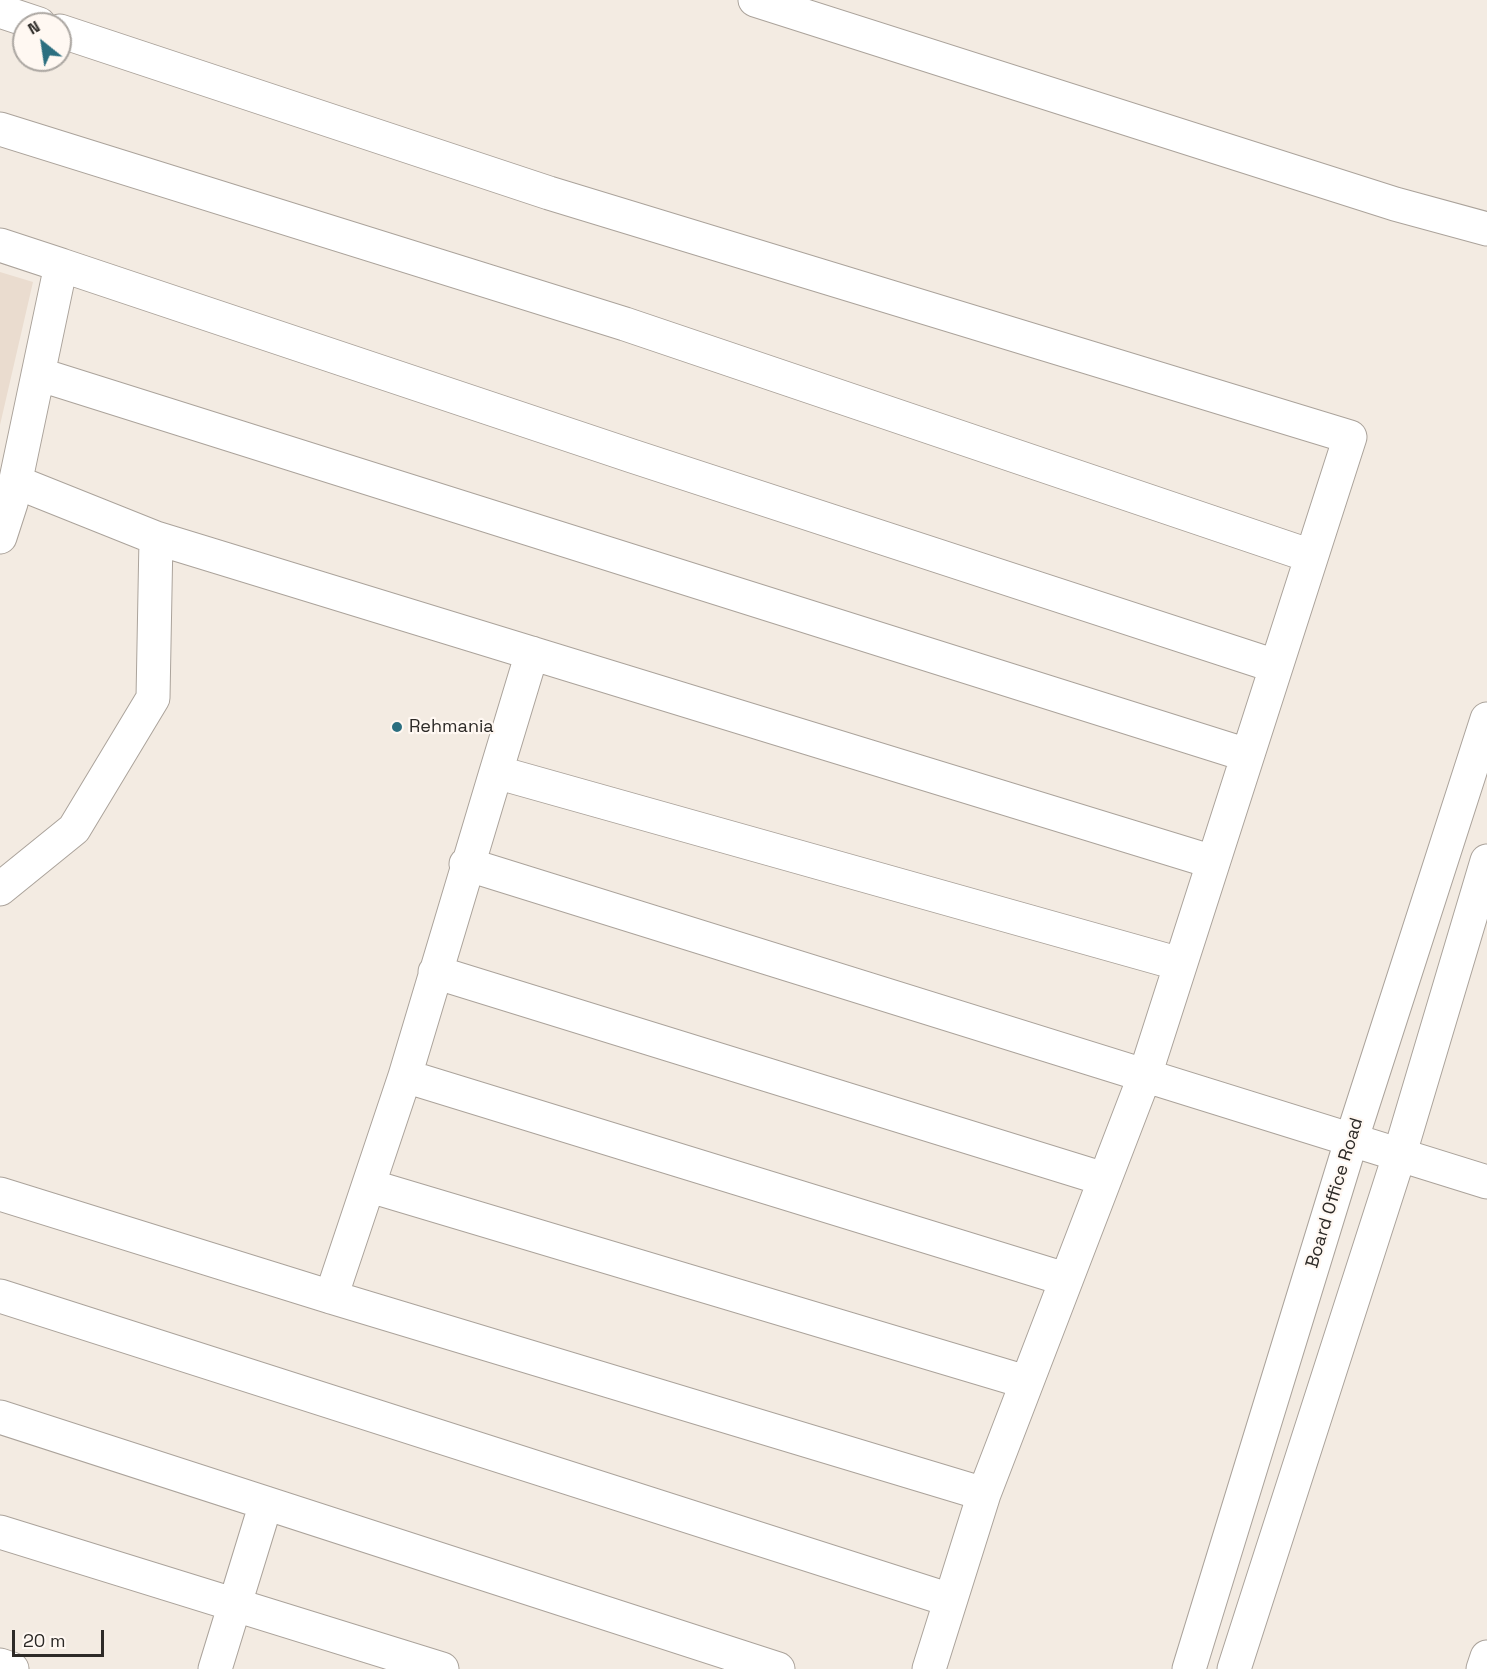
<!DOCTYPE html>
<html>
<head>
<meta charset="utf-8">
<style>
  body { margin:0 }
  #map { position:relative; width:1487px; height:1669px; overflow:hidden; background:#f3ebe2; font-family:"Space Grotesk",sans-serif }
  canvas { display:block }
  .north { position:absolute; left:12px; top:12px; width:60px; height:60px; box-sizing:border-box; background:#fff8f2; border:2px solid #aba6a1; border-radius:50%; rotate:330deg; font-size:16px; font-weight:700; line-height:24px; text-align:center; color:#2d2a27 }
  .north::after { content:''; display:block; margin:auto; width:21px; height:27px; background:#2c6f80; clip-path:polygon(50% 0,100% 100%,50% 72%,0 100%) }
  .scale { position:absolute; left:12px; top:1630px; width:92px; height:27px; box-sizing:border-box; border:3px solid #2d2a27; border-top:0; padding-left:8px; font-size:18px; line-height:21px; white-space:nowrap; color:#2d2a27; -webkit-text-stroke:4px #fff8f2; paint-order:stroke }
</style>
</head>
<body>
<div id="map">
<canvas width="1487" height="1669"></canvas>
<div class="north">N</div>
<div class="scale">20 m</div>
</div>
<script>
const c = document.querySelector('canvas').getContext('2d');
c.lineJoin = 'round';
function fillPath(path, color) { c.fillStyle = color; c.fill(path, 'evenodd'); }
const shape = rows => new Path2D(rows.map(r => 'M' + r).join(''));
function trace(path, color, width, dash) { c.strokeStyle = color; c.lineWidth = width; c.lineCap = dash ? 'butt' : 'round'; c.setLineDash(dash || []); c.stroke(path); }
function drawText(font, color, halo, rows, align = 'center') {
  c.font = font + ' "Space Grotesk",sans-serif'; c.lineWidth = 4.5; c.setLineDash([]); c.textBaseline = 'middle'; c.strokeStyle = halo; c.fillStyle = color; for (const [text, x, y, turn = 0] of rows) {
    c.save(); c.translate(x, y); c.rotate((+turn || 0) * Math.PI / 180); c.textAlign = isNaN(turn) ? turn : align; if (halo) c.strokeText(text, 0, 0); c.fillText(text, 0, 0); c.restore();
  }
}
fillPath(shape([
  [0,272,33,282,0,425]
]), '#eadccf');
const minor = shape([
  [0,11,39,24],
  [60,31,549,193,1350,437,1145,1075,984,1494,929,1669],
  [0,129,625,324,1311,556],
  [0,245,61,265,11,503,0,537],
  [61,265,632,456,1275,666],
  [38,374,1247,755],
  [156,538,1213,862],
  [496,772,532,653],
  [466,864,1487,1182],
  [0,889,74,829,153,698,156,538,16,482],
  [435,972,1104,1179],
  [405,1076,1065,1279],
  [370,1186,1026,1382],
  [0,1194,331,1297,984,1494],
  [0,1296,950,1600],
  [331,1297,405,1076,496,772,1180,964],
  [0,1417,778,1669],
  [0,1532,442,1669],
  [215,1669,266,1503],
  [1483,1669,1487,1657]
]);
const tertiary = shape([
  [755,0,1395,204,1487,229],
  [0,1665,12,1669],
  [1189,1669,1352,1138,1487,719],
  [1234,1669,1400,1153,1487,861]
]);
trace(minor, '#aba39b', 35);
trace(tertiary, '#aba39b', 35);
trace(minor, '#fff', 33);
trace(tertiary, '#fff', 33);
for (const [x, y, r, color] of [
  [397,727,6,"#2c6f80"]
]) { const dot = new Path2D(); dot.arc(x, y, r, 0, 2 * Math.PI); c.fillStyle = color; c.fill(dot); trace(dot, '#fff8f2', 2); }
drawText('18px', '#2d2a27', '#fff8f2', [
  ["Rehmania",409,727]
], 'left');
drawText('18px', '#2d2a27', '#fff8f2', [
  ["Board Office Road",1335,1193,-73]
]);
</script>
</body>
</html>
